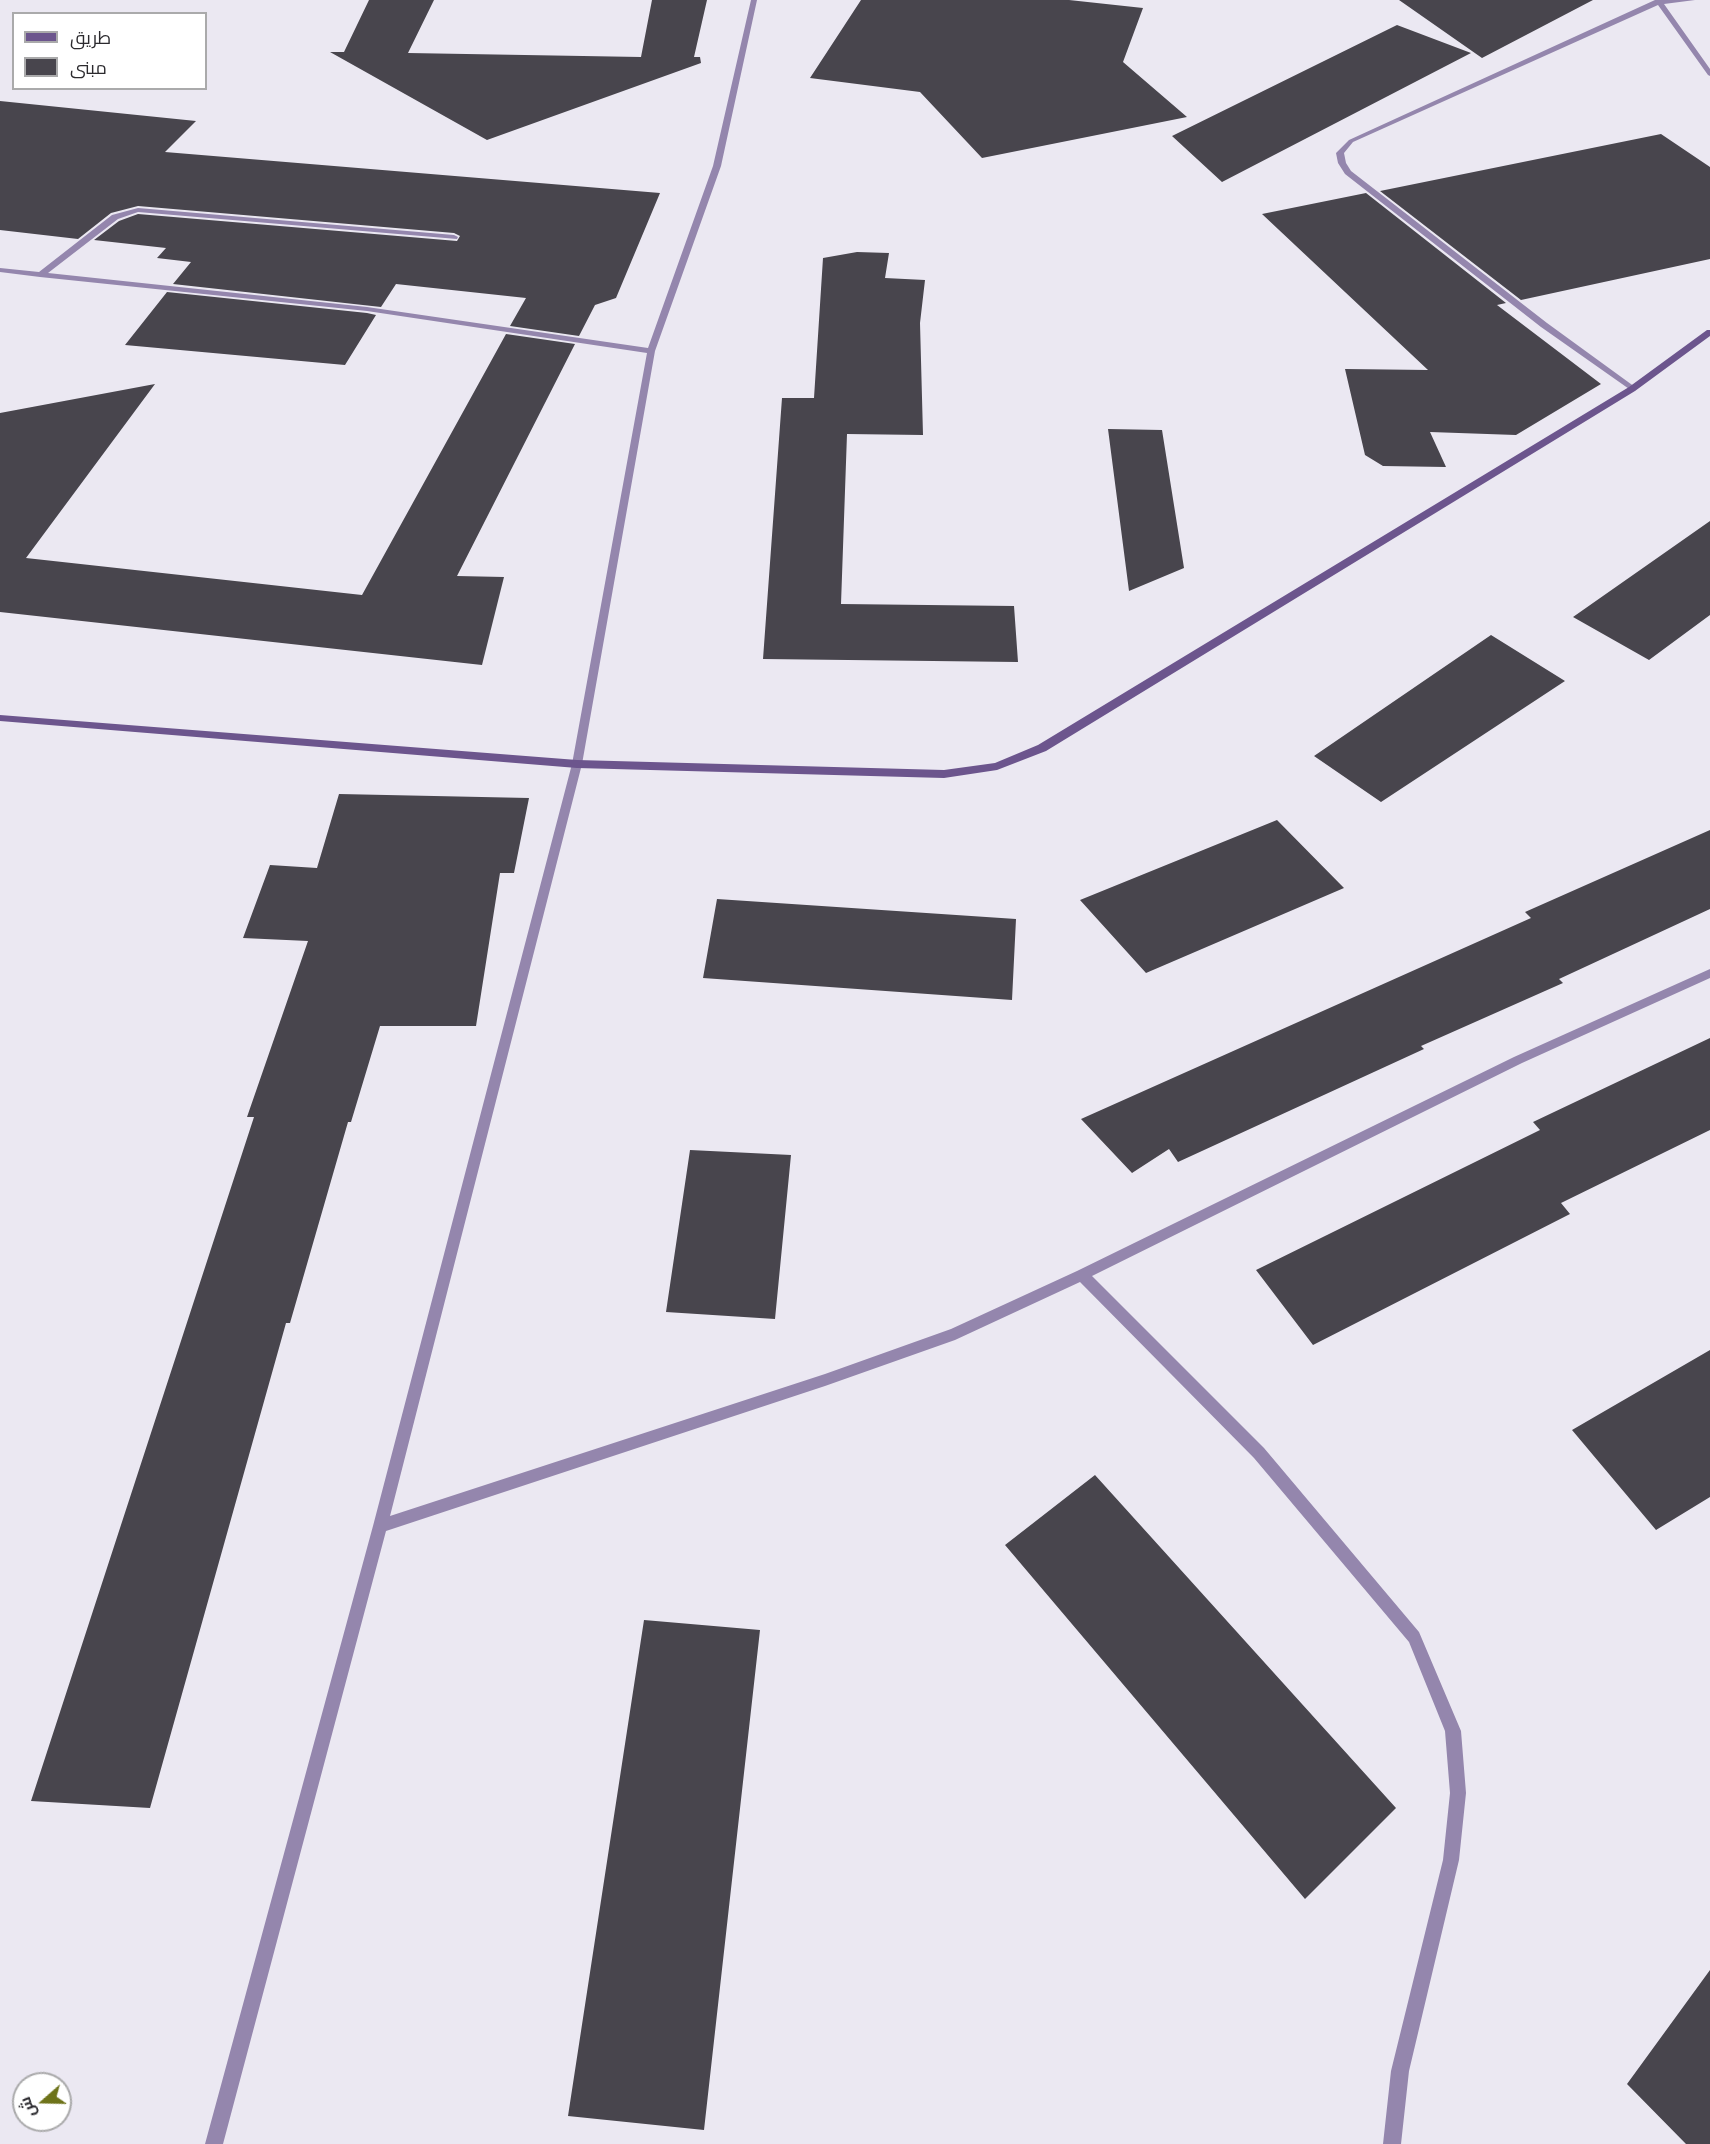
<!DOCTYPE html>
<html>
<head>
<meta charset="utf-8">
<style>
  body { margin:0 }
  #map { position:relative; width:1710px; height:2144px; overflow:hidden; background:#ebe8f2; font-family:"Archivo Narrow",Cairo,sans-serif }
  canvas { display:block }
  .legend { position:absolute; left:12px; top:12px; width:195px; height:78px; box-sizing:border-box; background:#fff; border:2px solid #aaaaab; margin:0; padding:8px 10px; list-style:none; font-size:18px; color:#2b2a2e }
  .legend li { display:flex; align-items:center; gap:12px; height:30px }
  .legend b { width:30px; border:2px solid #aaaaab }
  .north { position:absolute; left:12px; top:2072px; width:60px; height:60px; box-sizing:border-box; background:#fff; border:2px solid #aaaaab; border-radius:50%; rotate:250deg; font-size:16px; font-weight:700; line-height:24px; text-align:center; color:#2b2a2e }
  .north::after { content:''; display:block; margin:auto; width:21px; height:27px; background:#6e731a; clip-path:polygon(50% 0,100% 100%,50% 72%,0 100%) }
</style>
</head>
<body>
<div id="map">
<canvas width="1710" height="2144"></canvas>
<ul class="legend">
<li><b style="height:8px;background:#6c558d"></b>طريق</li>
<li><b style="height:16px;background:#48454d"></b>مبنى</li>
</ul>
<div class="north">ش</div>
</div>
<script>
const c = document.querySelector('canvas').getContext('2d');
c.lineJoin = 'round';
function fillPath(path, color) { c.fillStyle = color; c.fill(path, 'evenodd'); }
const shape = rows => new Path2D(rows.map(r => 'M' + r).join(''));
fillPath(shape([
  [369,0,434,0,408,53,641,57,652,0,707,0,694,57,700,57,701,63,487,140,330,52,344,52],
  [861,0,1069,0,1143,8,1123,62,1187,117,982,158,920,92,810,78],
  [1399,0,1593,0,1482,58],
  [1397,25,1471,53,1222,182,1172,136],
  [0,101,196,121,165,152,660,193,616,298,595,305,579,336,510,326,526,298,396,284,381,307,173,284,191,262,157,258,166,248,94,240,119,221,138,214,457,241,460,236,454,233,138,206,111,213,78,239,0,230],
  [1661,134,1710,167,1710,259,1521,300,1380,191],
  [1366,193,1506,303,1497,305,1601,384,1516,435,1430,432,1446,467,1383,466,1365,455,1345,369,1428,370,1262,214],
  [857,252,889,253,885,278,925,280,920,323,923,435,847,434,841,604,1014,606,1018,662,763,659,782,398,814,398,823,258],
  [167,292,367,313,376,315,345,365,125,345],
  [506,334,575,344,457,576,504,577,482,665,0,612,0,413,155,384,26,558,362,595],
  [1108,429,1162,430,1184,568,1129,591],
  [1710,521,1710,615,1649,660,1573,617],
  [1491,635,1565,681,1381,802,1314,756],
  [339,794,529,798,514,873,500,873,476,1026,380,1026,351,1122,348,1122,290,1323,286,1323,150,1808,31,1801,254,1117,247,1117,308,941,243,938,270,865,317,868],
  [1277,820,1344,888,1146,973,1080,900],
  [1710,830,1710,909,1559,979,1563,983,1421,1046,1424,1049,1178,1162,1169,1149,1132,1173,1081,1119,1531,918,1525,912],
  [717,899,1016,919,1012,1000,703,978],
  [1710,1038,1710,1130,1561,1203,1570,1214,1313,1345,1256,1270,1540,1130,1533,1122],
  [690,1150,791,1155,775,1319,666,1312],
  [1710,1350,1710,1497,1656,1530,1572,1430],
  [1095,1475,1396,1808,1305,1899,1005,1545],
  [644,1620,760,1630,704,2130,568,2116],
  [1710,1970,1710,2144,1686,2144,1627,2084]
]), '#48454d');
fillPath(shape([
  [751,0,757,0,721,166,655,351,582,764,390,1516,825,1374,951,1329,1077,1271,1514,1057,1710,969,1710,978,1522,1063,1092,1276,1264,1448,1419,1632,1461,1731,1466,1793,1459,1860,1409,2071,1401,2144,1383,2144,1391,2071,1443,1860,1450,1793,1445,1731,1409,1642,1254,1458,1080,1282,955,1340,825,1386,386,1531,223,2144,205,2144,373,1526,572,764,647,353,367,311,40,277,0,272,0,268,39,272,112,215,138,208,454,235,458,237,457,239,138,212,118,219,48,273,367,307,648,348,713,166,751,0],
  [1655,0,1695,0,1664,4,1710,69,1710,76,1708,75,1658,5,1353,142,1344,153,1346,163,1351,171,1547,323,1635,387,1636,389,1632,391,1541,327,1345,174,1338,163,1336,153,1349,140,1655,0]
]), '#9486ad');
fillPath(shape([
  [1707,330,1710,330,1710,336,1635,391,1046,751,997,770,944,778,577,768,0,721,0,715,577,760,944,770,995,763,1038,745,1629,387,1707,330]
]), '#6c558d');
</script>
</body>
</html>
